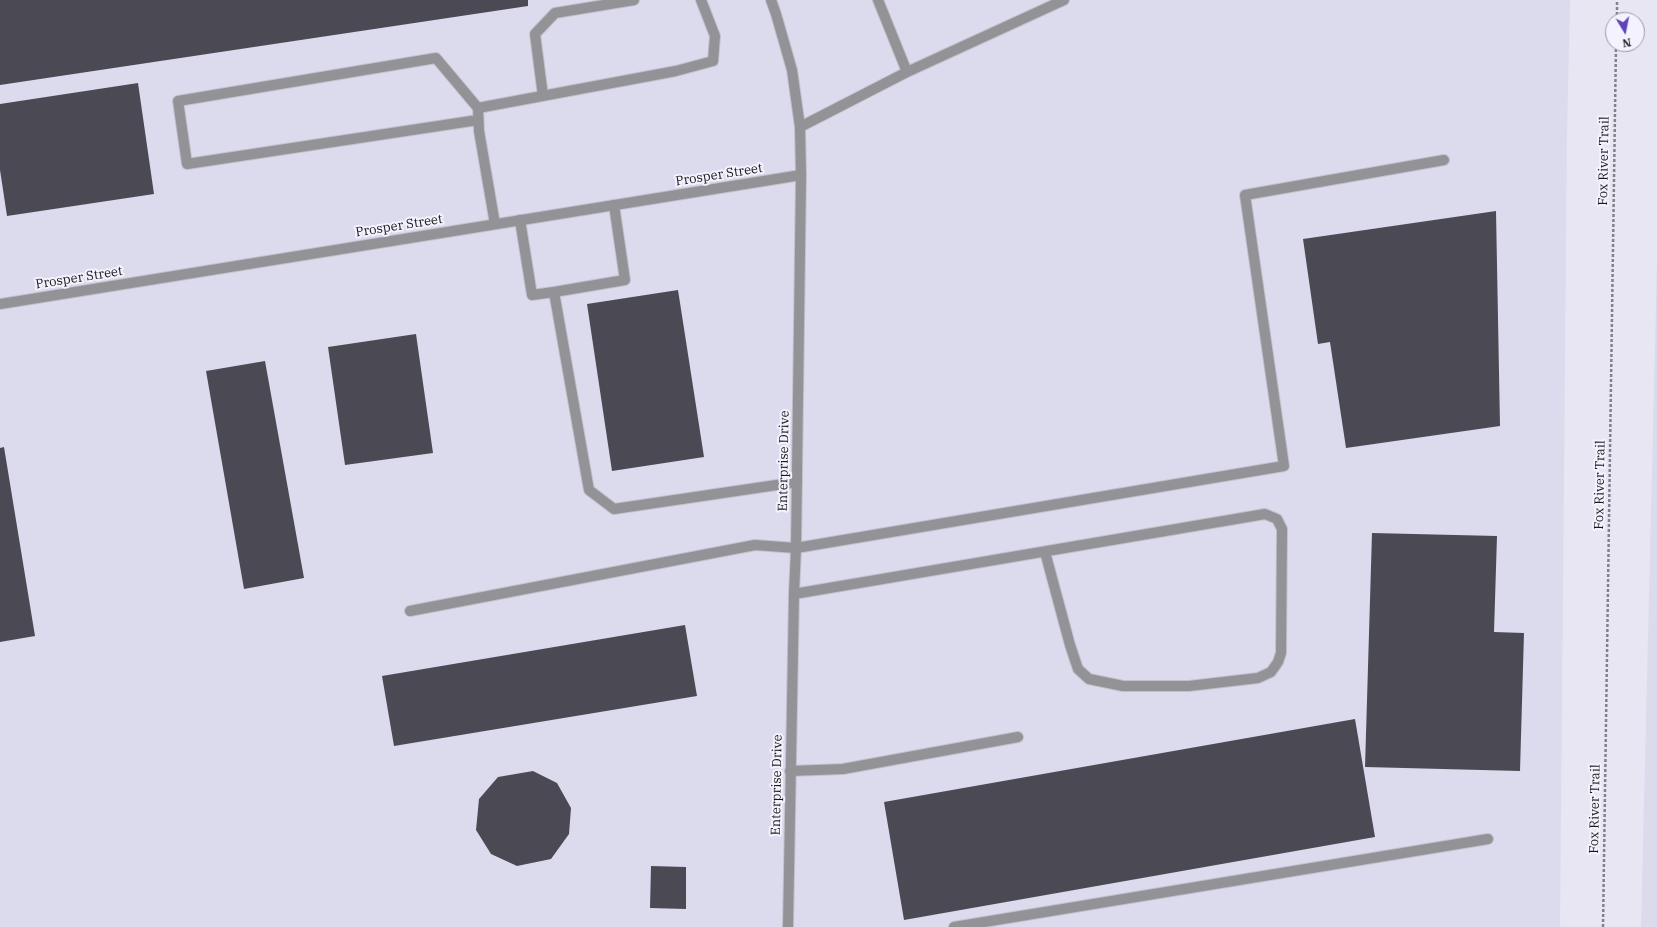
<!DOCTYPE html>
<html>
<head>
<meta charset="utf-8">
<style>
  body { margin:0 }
  #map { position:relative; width:1657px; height:927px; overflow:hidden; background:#e7e6f2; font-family:"IBM Plex Serif",serif }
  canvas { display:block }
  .north { position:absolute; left:1605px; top:12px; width:40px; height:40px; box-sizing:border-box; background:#f4f3fd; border:1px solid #9c9ba3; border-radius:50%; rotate:170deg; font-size:11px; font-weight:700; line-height:16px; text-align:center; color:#19181c }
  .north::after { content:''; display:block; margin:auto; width:14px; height:18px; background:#6043bc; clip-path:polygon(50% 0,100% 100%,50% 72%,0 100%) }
</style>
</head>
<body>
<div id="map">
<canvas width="1657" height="927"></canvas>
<div class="north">N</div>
</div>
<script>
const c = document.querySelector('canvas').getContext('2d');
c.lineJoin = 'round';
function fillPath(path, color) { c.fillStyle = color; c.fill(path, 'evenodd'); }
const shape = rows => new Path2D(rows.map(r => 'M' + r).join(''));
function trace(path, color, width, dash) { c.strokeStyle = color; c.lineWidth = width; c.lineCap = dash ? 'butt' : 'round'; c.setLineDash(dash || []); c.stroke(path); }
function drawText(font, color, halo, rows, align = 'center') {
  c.font = font + ' "IBM Plex Serif",serif'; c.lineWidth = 4; c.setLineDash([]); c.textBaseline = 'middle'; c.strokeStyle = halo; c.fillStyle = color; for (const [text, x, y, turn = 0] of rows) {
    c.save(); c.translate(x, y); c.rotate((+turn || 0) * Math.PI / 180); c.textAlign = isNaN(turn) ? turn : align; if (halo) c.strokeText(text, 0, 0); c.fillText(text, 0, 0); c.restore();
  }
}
fillPath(shape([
  [0,0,1570,0,1567,134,1560,927,0,927],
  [1657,263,1657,927,1641,927]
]), '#dcdbee');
fillPath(shape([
  [0,0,528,0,528,6,0,85],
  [138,83,154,194,7,216,0,170,0,104],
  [1496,211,1500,426,1346,448,1330,342,1318,344,1303,239],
  [678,290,704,457,612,471,587,304],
  [416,334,433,453,345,465,328,347],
  [265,361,304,578,244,589,206,371],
  [4,447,35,636,0,642,0,448],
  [1372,533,1497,536,1494,632,1524,633,1520,771,1365,767],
  [685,625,697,696,394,746,382,676],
  [1355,719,1375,837,904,920,884,802],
  [533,771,557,783,571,808,569,834,551,859,517,866,491,854,476,830,479,799,498,777],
  [651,866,686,867,686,909,650,908]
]), '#4b4a54');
const service = shape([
  [878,0,907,72],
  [543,96,535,34,555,13,634,0],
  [478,108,436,58,178,101,187,164,478,120],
  [800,127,907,72,1064,0],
  [520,220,532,295,554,292,625,280,614,205],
  [495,224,479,131,478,108,676,71,713,61,715,36,701,0],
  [554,292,589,490,614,509,797,482],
  [794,594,1265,514,1277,519,1282,529,1281,653,1278,662,1271,672,1258,678,1189,686,1123,686,1089,679,1078,669,1070,645,1045,552],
  [410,611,755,545,796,548,1284,466,1245,195,1444,160],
  [790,771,843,769,1018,737],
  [954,927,1488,839]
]);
const minor = shape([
  [771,0,776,14,792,70,800,127,801,175,796,548,794,594,788,927],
  [0,304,801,175]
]);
trace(service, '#c2c1cb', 12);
trace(minor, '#c2c1cb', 12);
trace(shape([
  [1617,20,1617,0],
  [1603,927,1616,44]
]), '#828189', 2.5, [3, 2]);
trace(service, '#929297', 10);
trace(minor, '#929297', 10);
drawText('13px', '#19181c', '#f4f3fd', [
  ["Fox River Trail",1604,161,-89],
  ["Prosper Street",719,175,-9],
  ["Prosper Street",399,226,-9],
  ["Prosper Street",79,278,-9],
  ["Enterprise Drive",784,461,-89],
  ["Fox River Trail",1600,485,-89],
  ["Enterprise Drive",777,785,-89],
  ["Fox River Trail",1595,809,-89]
]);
</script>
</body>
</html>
